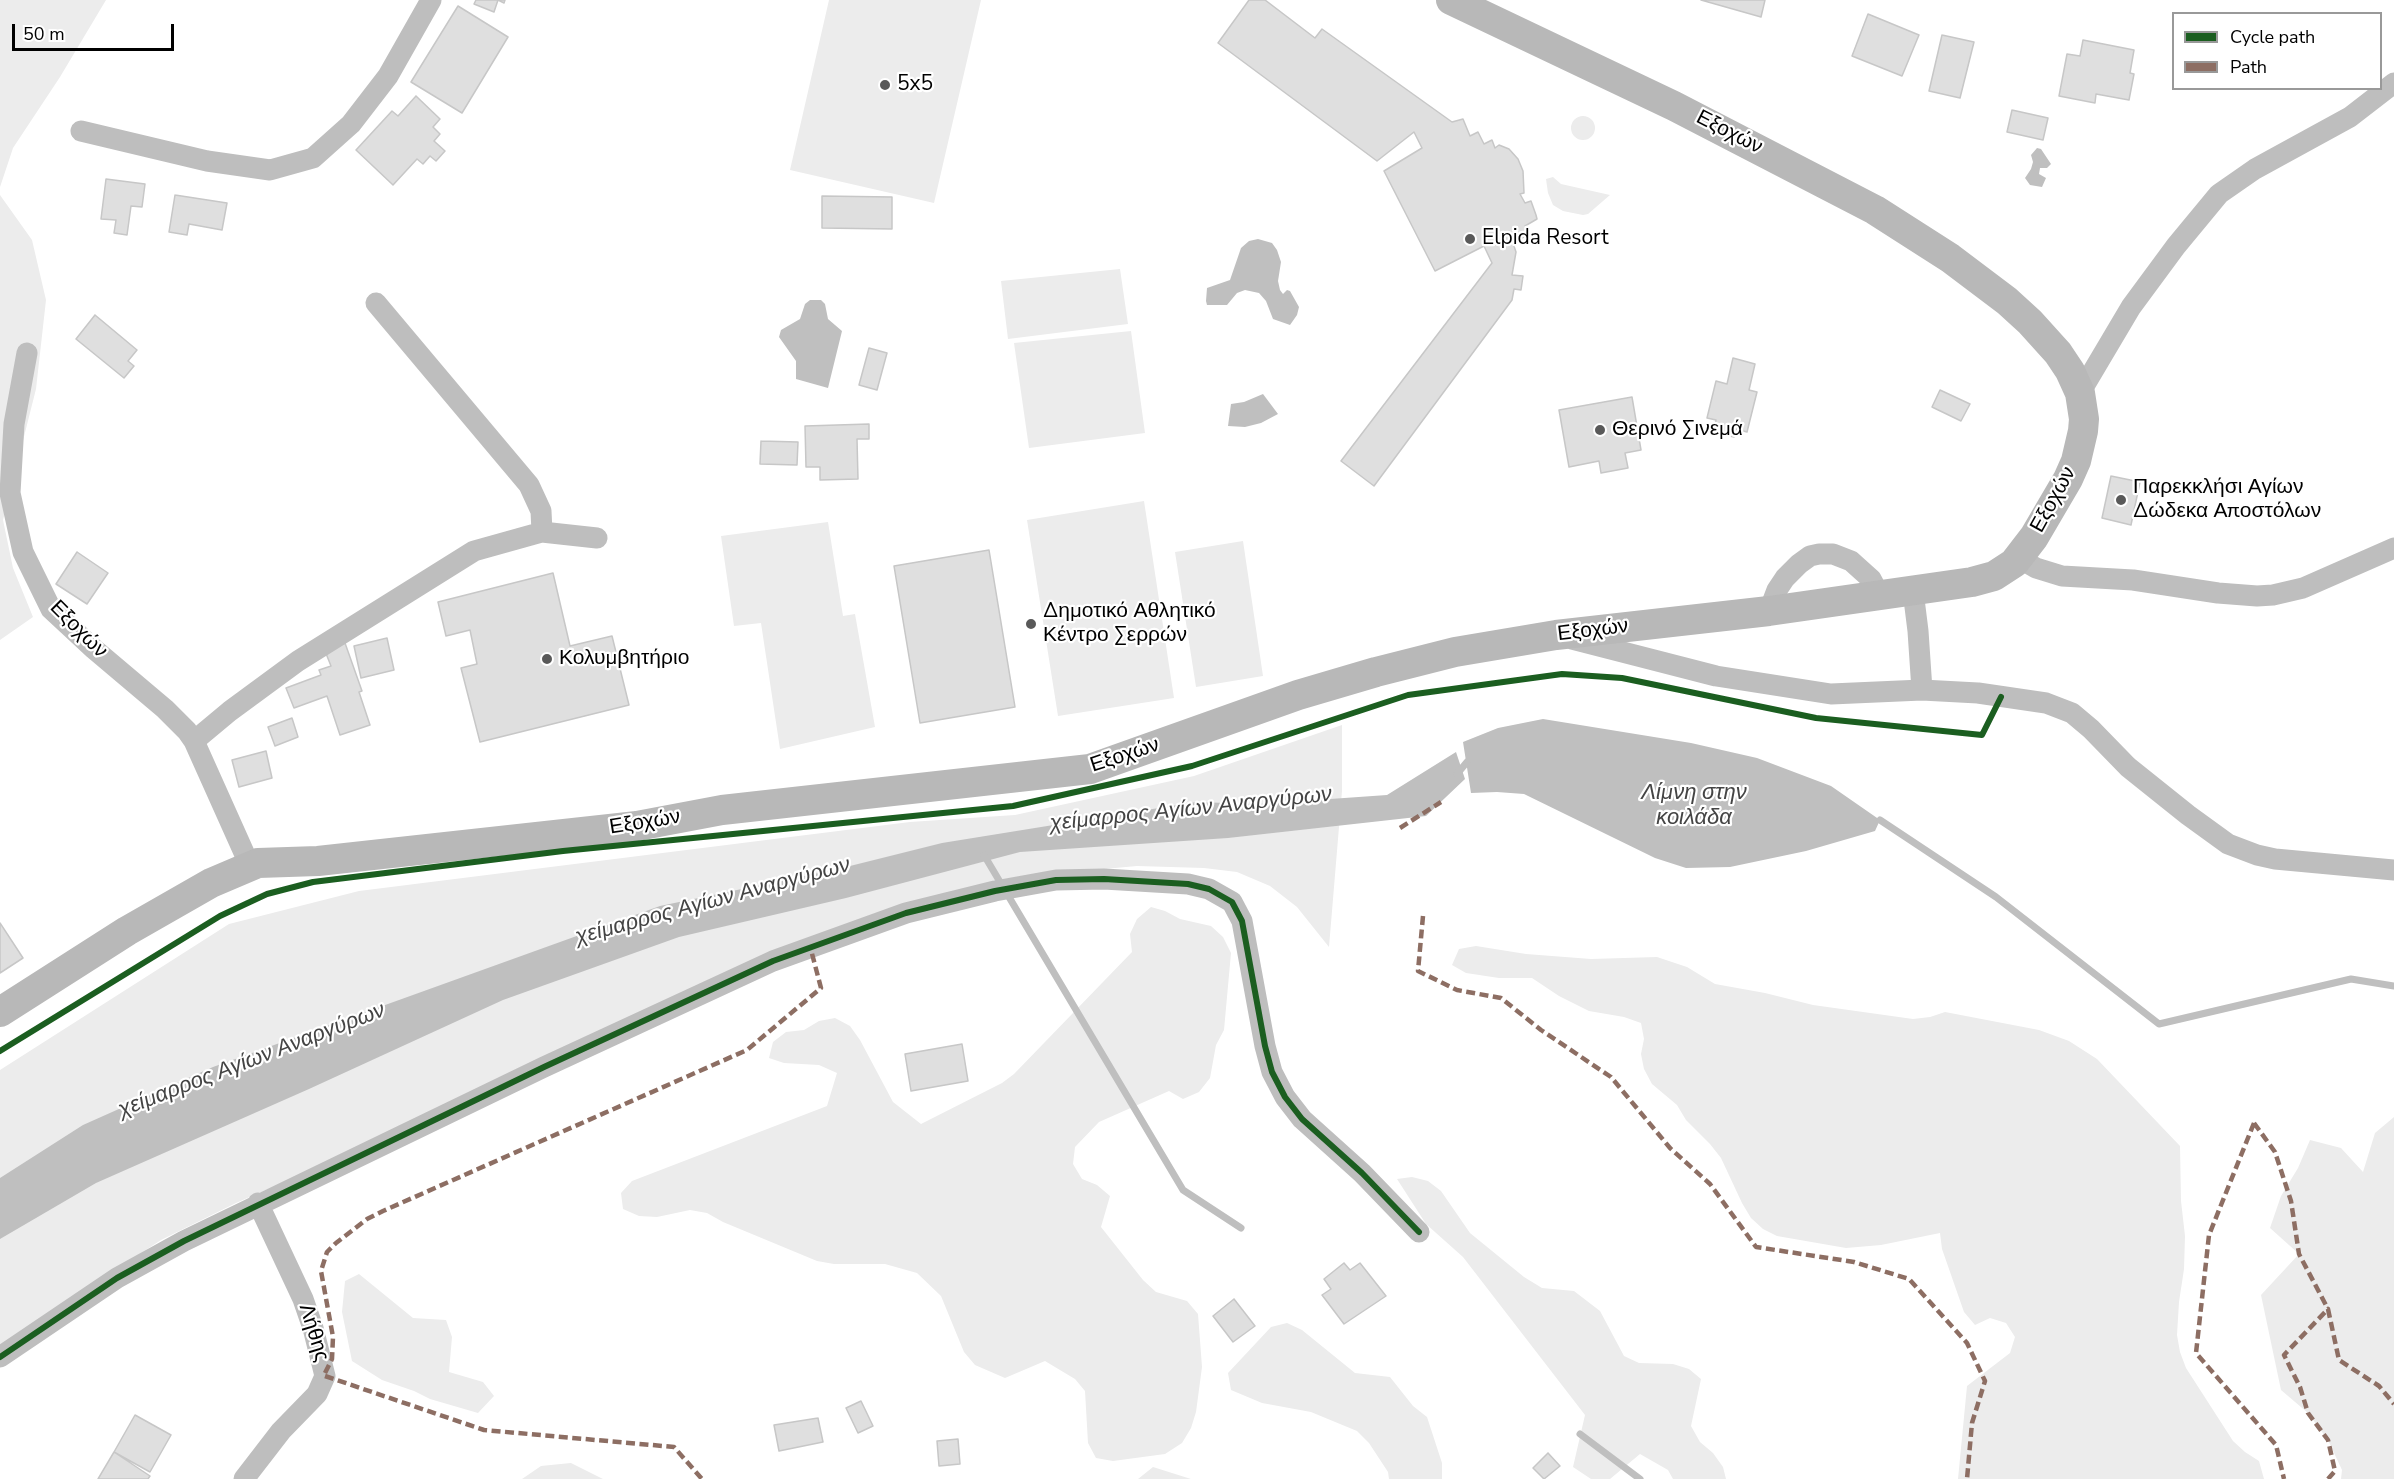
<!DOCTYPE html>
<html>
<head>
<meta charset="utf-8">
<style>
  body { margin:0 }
  #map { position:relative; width:2394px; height:1479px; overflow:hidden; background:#fff; font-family:"Nunito Sans",sans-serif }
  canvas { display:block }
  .legend { position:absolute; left:2172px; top:12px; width:210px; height:78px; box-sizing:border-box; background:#fff; border:2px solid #999; margin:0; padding:8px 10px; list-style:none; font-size:18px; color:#000 }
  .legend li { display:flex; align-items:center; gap:12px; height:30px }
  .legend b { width:30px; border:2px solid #999 }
  .scale { position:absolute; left:12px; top:24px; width:162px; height:27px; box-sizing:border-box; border:3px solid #000; border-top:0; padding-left:8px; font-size:18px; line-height:21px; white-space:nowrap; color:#000; -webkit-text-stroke:4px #fff; paint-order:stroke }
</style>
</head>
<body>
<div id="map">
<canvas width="2394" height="1479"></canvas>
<ul class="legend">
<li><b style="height:8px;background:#1b5e20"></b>Cycle path</li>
<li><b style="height:8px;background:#8d6e63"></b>Path</li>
</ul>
<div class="scale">50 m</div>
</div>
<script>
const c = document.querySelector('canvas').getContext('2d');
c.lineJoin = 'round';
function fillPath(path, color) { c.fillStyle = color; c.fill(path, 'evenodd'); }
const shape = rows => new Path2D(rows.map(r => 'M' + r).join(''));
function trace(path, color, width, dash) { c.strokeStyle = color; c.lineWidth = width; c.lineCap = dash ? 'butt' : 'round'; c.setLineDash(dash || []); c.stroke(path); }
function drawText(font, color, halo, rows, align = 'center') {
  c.font = font + ' "Nunito Sans",sans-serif'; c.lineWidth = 4.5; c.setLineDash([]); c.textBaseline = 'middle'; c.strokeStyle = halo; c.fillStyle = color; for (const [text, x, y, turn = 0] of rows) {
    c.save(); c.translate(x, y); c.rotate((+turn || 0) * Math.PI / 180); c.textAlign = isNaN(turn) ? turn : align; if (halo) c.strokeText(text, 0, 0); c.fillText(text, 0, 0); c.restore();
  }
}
fillPath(shape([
  [0,0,106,0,60,77,13,148,0,187],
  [829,0,981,0,934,203,790,170],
  '1571 128a12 12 0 1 1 24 0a12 12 0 1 1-24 0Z',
  [1553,177,1561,184,1610,195,1588,214,1583,215,1563,211,1553,205,1548,193,1546,179],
  [0,195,32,240,46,300,36,389,3,520,13,568,33,617,0,640],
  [1120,269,1128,324,1008,339,1001,281],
  [1131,331,1145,433,1029,448,1014,343],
  [1144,501,1174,698,1058,716,1027,520],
  [828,522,843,616,855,614,875,727,780,749,761,623,734,626,721,536],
  [1243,541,1263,676,1196,687,1175,552],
  [1342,725,1342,791,1329,947,1297,907,1270,886,1237,872,1204,868,1137,866,1060,873,923,903,236,1203,161,1240,0,1346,0,1070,229,924,359,891,910,822,1015,815,1194,776],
  [1151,907,1165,911,1180,919,1211,926,1223,937,1231,953,1224,1030,1216,1045,1210,1078,1199,1092,1183,1099,1169,1091,1099,1122,1075,1147,1073,1164,1082,1179,1097,1185,1110,1196,1101,1227,1143,1280,1156,1292,1187,1301,1198,1314,1202,1367,1196,1412,1191,1428,1182,1443,1165,1454,1113,1461,1096,1458,1088,1443,1085,1391,1075,1379,1045,1361,1005,1378,975,1365,964,1352,941,1296,917,1273,885,1264,834,1264,817,1261,723,1222,707,1213,690,1210,657,1217,639,1216,623,1209,621,1193,632,1181,827,1106,837,1073,819,1065,784,1063,769,1058,773,1042,786,1032,804,1030,819,1021,835,1018,850,1026,860,1040,893,1102,921,1124,1002,1083,1014,1074,1132,952,1130,934,1137,919],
  [1476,946,1526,954,1591,959,1657,957,1687,967,1715,984,1765,993,1813,1005,1913,1019,1930,1017,1945,1012,2039,1030,2069,1041,2097,1059,2180,1146,2181,1201,2185,1236,2184,1269,2179,1302,2177,1335,2180,1352,2186,1368,2233,1441,2245,1452,2259,1461,2264,1479,1958,1479,1967,1386,2010,1353,2015,1337,2006,1323,1990,1318,1975,1325,1964,1312,1942,1249,1940,1233,1881,1245,1846,1248,1777,1236,1763,1229,1751,1218,1742,1203,1721,1158,1710,1144,1686,1120,1677,1105,1652,1084,1644,1069,1641,1054,1644,1039,1641,1023,1624,1017,1589,1011,1559,996,1532,978,1499,978,1466,973,1452,965,1459,949],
  [2394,1117,2394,1479,2341,1479,2342,1470,2328,1440,2308,1413,2281,1390,2261,1295,2299,1254,2270,1228,2281,1196,2298,1168,2310,1140,2341,1148,2363,1172,2375,1133],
  [1412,1177,1428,1181,1441,1191,1470,1233,1524,1277,1542,1288,1574,1291,1600,1311,1624,1356,1639,1363,1673,1364,1689,1369,1701,1379,1691,1426,1700,1442,1713,1453,1723,1467,1726,1479,1673,1479,1668,1470,1640,1454,1610,1479,1591,1479,1573,1467,1585,1415,1463,1257,1426,1224,1397,1179],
  [359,1274,413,1318,446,1320,452,1337,449,1372,483,1382,494,1396,478,1413,430,1399,414,1391,382,1380,352,1361,342,1312,345,1281],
  [1287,1323,1302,1330,1355,1373,1390,1377,1413,1406,1427,1417,1442,1463,1442,1479,1389,1479,1388,1472,1369,1443,1357,1431,1311,1412,1262,1403,1231,1390,1228,1373,1271,1327],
  [571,1463,603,1479,522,1479,541,1466],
  [1153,1467,1191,1479,1138,1479]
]), '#ececec');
fillPath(shape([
  [2037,148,2041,149,2051,164,2047,168,2040,168,2039,174,2046,178,2042,187,2030,185,2025,178,2031,169,2033,162,2031,155],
  [1258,239,1272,243,1277,250,1281,262,1278,281,1280,290,1283,294,1287,290,1290,291,1299,307,1297,315,1290,325,1273,319,1266,301,1259,293,1245,290,1237,293,1227,305,1207,305,1206,301,1207,288,1230,280,1241,248,1249,241],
  [810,300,821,300,825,304,828,319,842,331,828,388,796,379,796,361,779,337,781,330,800,319,805,304],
  [1263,394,1278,414,1261,423,1245,427,1228,426,1231,404,1244,402],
  [1543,719,1691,743,1757,758,1831,786,1880,820,1875,831,1806,851,1730,867,1686,868,1655,858,1524,794,1497,792,1471,793,1463,742,1498,728],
  [1456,752,1465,779,1426,816,1228,838,1020,852,846,898,679,937,503,1000,309,1089,96,1183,0,1239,0,1178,83,1125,213,1067,660,906,838,869,942,843,1196,802,1259,804,1387,795]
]), '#bfbfbf');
trace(shape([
  [1457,774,1467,762],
  [1880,820,1996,897,2159,1024,2351,979,2394,986],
  [984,855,1183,1190,1241,1228],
  [1580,1434,1640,1479]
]), '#bfbfbf', 7);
const building = shape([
  [476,0,505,0,504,3,498,0,494,12,474,4,476,0],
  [1249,0,1265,0,1315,38,1322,29,1452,122,1463,119,1470,136,1478,132,1484,144,1492,140,1495,148,1499,145,1509,149,1518,159,1523,171,1524,193,1520,194,1525,203,1531,201,1536,215,1537,219,1525,226,1529,234,1513,243,1516,252,1512,275,1523,276,1521,290,1514,289,1512,300,1374,486,1341,461,1492,263,1484,246,1435,271,1384,171,1422,148,1414,132,1377,161,1218,43,1249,0],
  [1701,0,1765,0,1761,17,1701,0],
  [458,6,508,37,462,113,411,82,458,6],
  [1868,14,1919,35,1902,76,1852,56,1868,14],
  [1942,35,1974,42,1960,98,1929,91,1942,35],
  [2083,40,2134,50,2130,73,2134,74,2129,100,2096,94,2095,103,2059,96,2067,54,2080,56,2083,40],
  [416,96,440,119,433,127,440,134,434,141,445,151,436,161,430,156,423,164,417,159,393,185,356,150,392,111,398,116,416,96],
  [2012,110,2048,118,2043,140,2007,132,2012,110],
  [106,179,145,184,142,207,131,206,127,235,114,233,116,220,101,219,106,179],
  [175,195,227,203,222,230,189,224,187,235,169,232,175,195],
  [822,196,892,197,892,229,822,228,822,196],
  [95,315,137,350,128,361,134,366,124,378,76,339,95,315],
  [869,348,887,353,877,390,859,385,869,348],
  [1733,358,1755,364,1749,390,1757,392,1747,432,1736,429,1734,437,1713,432,1716,420,1707,418,1716,381,1727,384,1733,358],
  [1940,390,1970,404,1961,421,1932,407,1940,390],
  [1632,397,1641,450,1625,453,1628,468,1601,473,1599,461,1569,467,1559,410,1632,397],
  [869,424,869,439,857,439,858,479,820,480,820,467,806,467,805,426,869,424],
  [761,441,798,442,797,465,760,464,761,441],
  [2111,476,2140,482,2131,525,2102,518,2111,476],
  [989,550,1015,707,920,723,894,566,989,550],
  [77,552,108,573,87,604,56,584,77,552],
  [553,573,570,646,612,636,629,705,480,742,461,668,477,664,470,630,446,636,438,602,553,573],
  [387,638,394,670,361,678,354,646,387,638],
  [345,643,362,691,359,692,370,725,340,735,327,696,294,708,286,688,321,675,319,670,331,666,325,651,345,643],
  [292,718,298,737,275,746,268,727,292,718],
  [266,751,272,778,239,787,232,760,266,751],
  [0,923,23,958,0,973,0,923],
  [962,1044,968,1081,911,1091,905,1054,962,1044],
  [1344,1263,1350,1270,1360,1263,1386,1296,1344,1324,1322,1295,1331,1289,1324,1279,1344,1263],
  [1234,1299,1255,1326,1233,1342,1213,1316,1234,1299],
  [861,1401,873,1426,858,1433,846,1408,861,1401],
  [135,1415,171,1435,150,1472,114,1452,135,1415],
  [818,1418,823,1442,779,1451,774,1425,818,1418],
  [958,1439,960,1464,939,1466,937,1441,958,1439],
  [114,1452,150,1476,148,1479,98,1479,114,1452],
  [1548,1453,1560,1466,1544,1479,1533,1468,1548,1453]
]);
fillPath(building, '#dfdfdf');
trace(building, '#c7c7c7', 1.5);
trace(shape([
  [81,131,207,161,270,170,313,158,351,124,388,76,431,0],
  [376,303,529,485,541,511,542,532],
  [27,353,14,424,10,493,23,552,51,609,94,649,165,709,187,731,194,741,250,866],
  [2080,393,2131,307,2176,246,2219,194,2255,169,2350,117,2394,83],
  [2019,558,2036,568,2062,576,2133,580,2218,593,2257,596,2273,595,2303,588,2394,548],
  [1913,591,1918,631,1922,690],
  [1769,611,1777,590,1785,578,1799,564,1810,556,1819,554,1833,554,1851,561,1871,579,1880,596],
  [1572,639,1716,676,1831,694,1922,690,1978,693,2046,703,2072,713,2091,729,2128,767,2188,815,2228,844,2257,855,2275,859,2394,870],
  [194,741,230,711,298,661,474,551,542,532,597,538],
  [0,1357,117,1278,184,1241,544,1067,773,961,906,913,995,891,1056,880,1104,879,1188,884,1209,889,1232,902,1242,921,1265,1046,1272,1072,1285,1097,1302,1119,1362,1173,1419,1232],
  [244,1479,281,1431,317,1394,325,1376,313,1328,303,1299,258,1203]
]), '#bebebe', 21);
trace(shape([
  [0,1012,127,931,211,883,258,863,318,861,637,826,722,810,1090,769,1298,695,1376,672,1455,652,1556,635,1769,611,1972,582,1994,576,2014,563,2034,537,2068,479,2076,461,2083,431,2084,419,2080,393,2070,371,2058,353,2030,322,2007,301,1950,258,1875,210,1674,106,1451,0]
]), '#b8b8b8', 30);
trace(shape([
  [1400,828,1441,802],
  [1423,916,1418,971,1457,990,1501,998,1541,1030,1611,1077,1670,1148,1710,1184,1756,1247,1854,1262,1909,1279,1967,1343,1985,1381,1972,1423,1967,1479],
  [2254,1123,2209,1235,2196,1353,2276,1445,2284,1479],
  [2254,1123,2275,1152,2291,1201,2299,1254,2328,1309],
  [325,1373,332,1359,333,1337,321,1271,327,1252,336,1243,367,1219,383,1211,747,1050,821,988,810,946],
  [325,1376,484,1430,674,1447,702,1479],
  [2328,1479,2335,1471,2328,1440,2308,1413,2300,1387,2284,1355,2328,1309,2339,1360,2379,1386,2394,1404]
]), '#8d6e63', 4.5, [9, 4.5]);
trace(shape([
  [0,1051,220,916,267,894,313,882,563,851,1013,806,1192,766,1408,695,1562,674,1622,678,1816,718,1982,735,2001,697],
  [0,1357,117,1278,184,1241,544,1067,773,961,906,913,995,891,1056,880,1104,879,1188,884,1209,889,1232,902,1242,921,1265,1046,1272,1072,1285,1097,1302,1119,1362,1173,1419,1232]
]), '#1b5e20', 6);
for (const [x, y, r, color] of [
  [885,85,6,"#595959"],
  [1470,239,6,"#595959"],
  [1600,430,6,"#595959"],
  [2121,500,6,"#595959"],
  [1031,624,6,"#595959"],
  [547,659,6,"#595959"]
]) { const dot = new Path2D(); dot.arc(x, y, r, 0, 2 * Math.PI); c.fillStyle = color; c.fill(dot); trace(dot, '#fff', 2); }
drawText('21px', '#000', '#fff', [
  ["5x5",897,85],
  ["Elpida Resort",1482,239],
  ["Θερινό Σινεμά",1612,430],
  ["Παρεκκλήσι Αγίων",2133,488],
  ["Δώδεκα Αποστόλων",2133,512],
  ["Δημοτικό Αθλητικό",1043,612],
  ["Κέντρο Σερρών",1043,636],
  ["Κολυμβητήριο",559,659]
], 'left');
drawText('21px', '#000', '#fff', [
  ["Εξοχών",1729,133,27],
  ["Εξοχών",2054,500,-61],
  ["Εξοχών",78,630,45],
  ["Εξοχών",1593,631,-7],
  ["Εξοχών",1125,756,-18],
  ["Εξοχών",645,823,-9],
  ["Λήθης",313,1333,73]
]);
drawText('italic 22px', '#444', '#fff', [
  ["Λίμνη στην",1694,794],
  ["κοιλάδα",1694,819],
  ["χείμαρρος Αγίων Αναργύρων",1191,810,-6],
  ["χείμαρρος Αγίων Αναργύρων",713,902,-15],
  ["χείμαρρος Αγίων Αναργύρων",252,1061,-21]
]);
</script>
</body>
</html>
